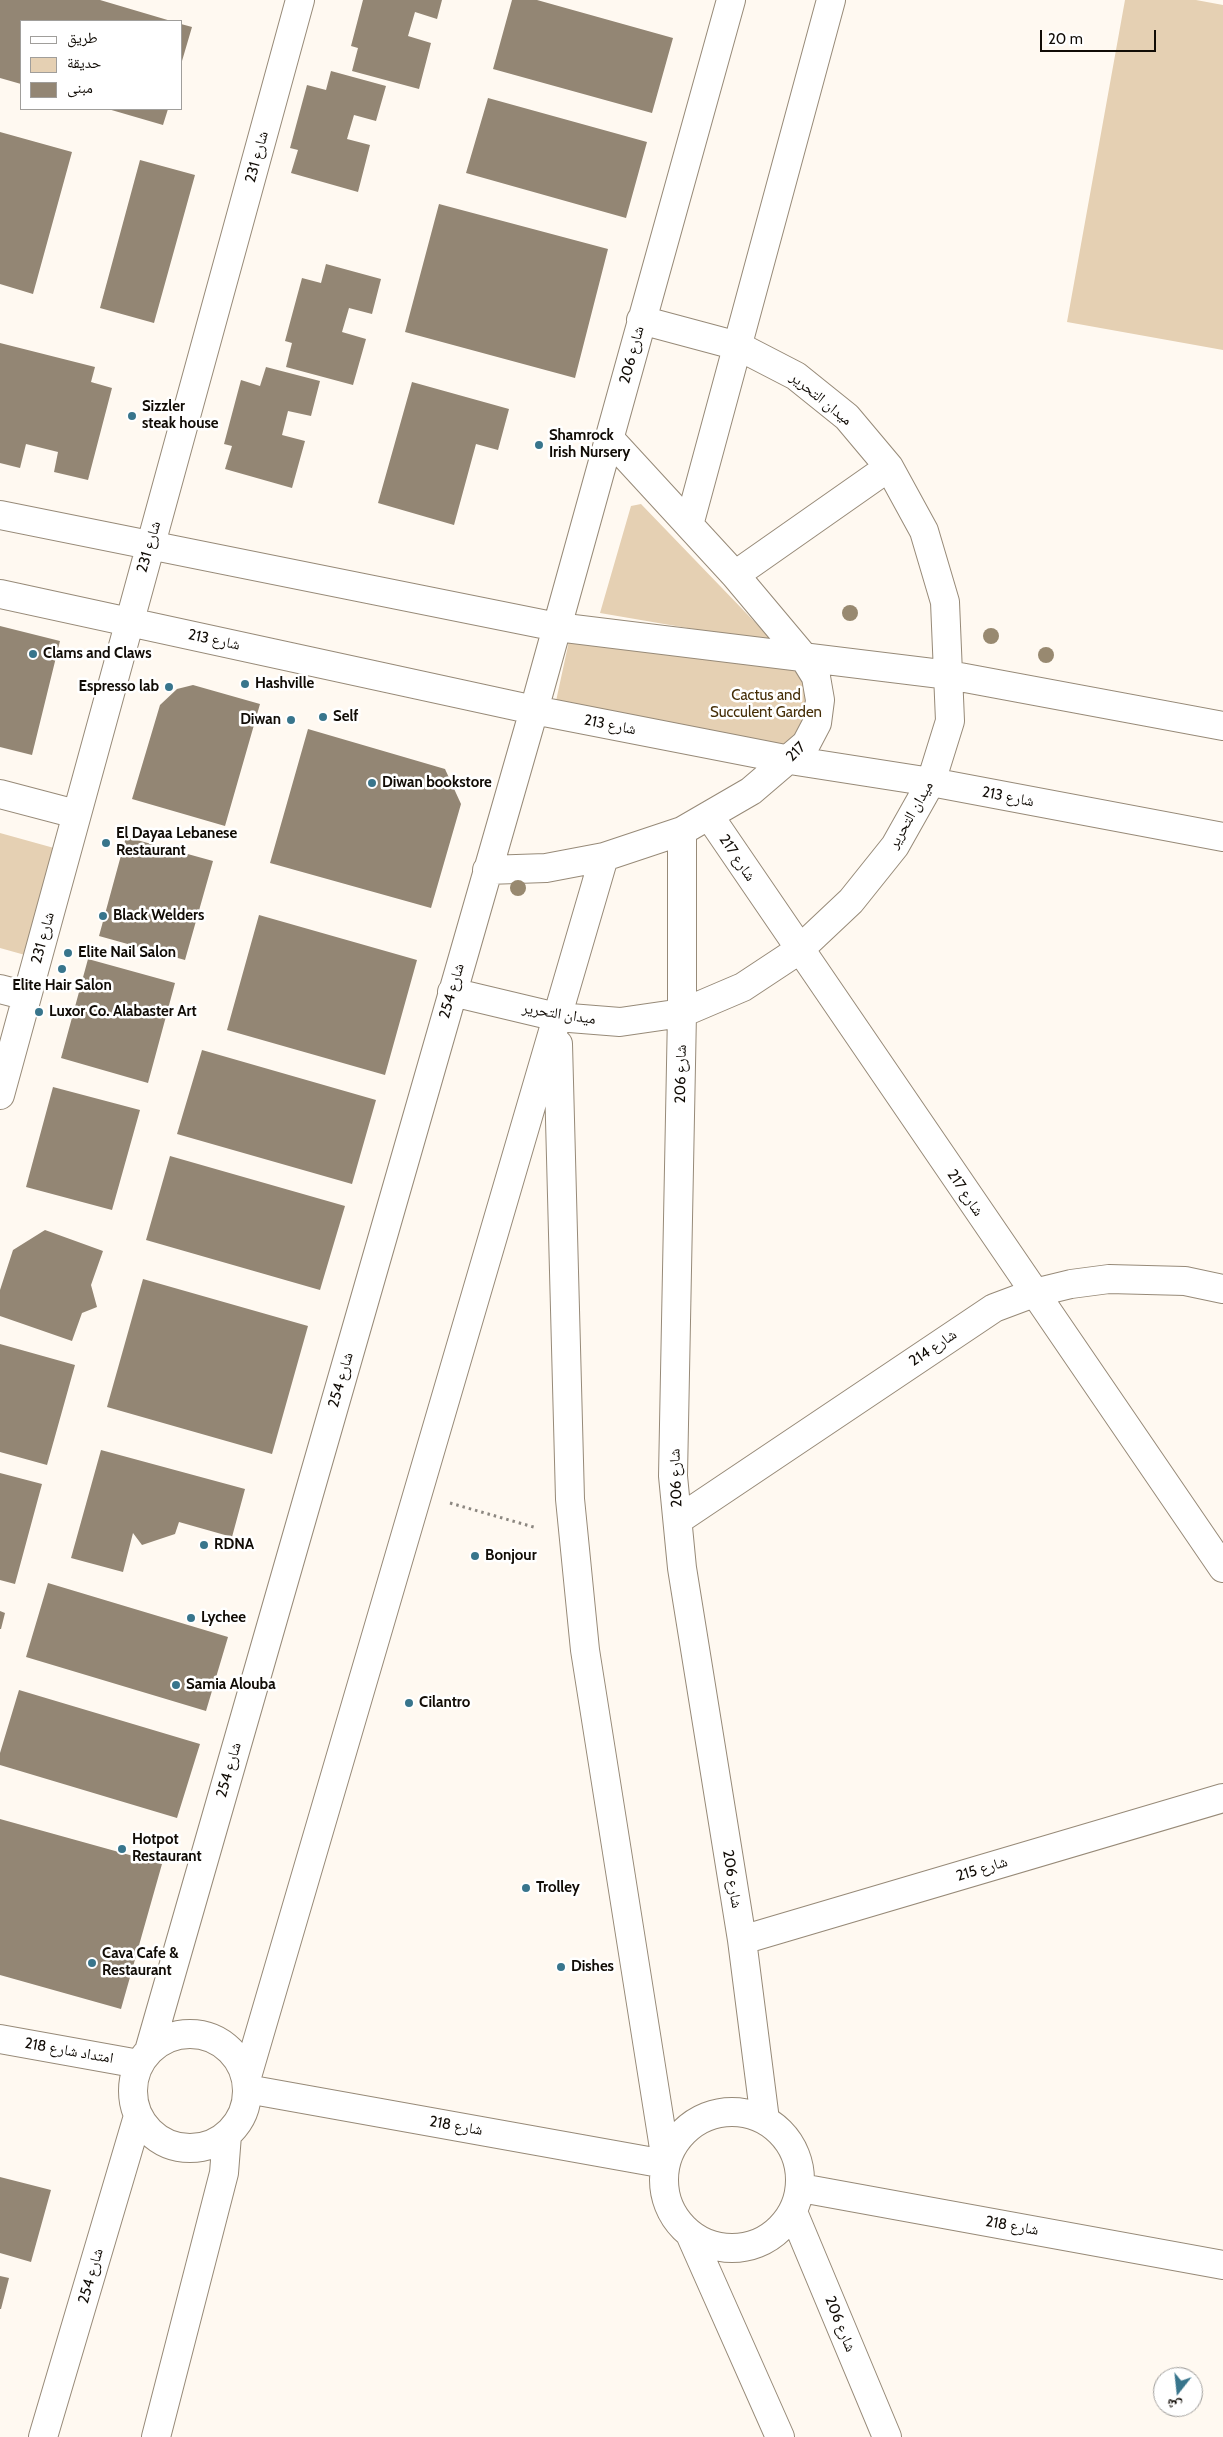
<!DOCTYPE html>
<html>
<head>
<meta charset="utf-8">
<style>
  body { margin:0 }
  #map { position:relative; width:1223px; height:2437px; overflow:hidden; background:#fff9f1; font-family:Cabin,"Noto Naskh Arabic",sans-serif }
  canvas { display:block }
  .legend { position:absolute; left:20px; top:20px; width:162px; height:90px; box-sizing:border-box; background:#fff; border:1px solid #a09e9b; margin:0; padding:6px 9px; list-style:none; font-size:15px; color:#110c06 }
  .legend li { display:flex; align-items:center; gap:10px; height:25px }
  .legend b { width:25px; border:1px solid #a09e9b }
  .north { position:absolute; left:1153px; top:2367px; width:50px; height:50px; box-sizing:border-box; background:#fff; border:1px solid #a09e9b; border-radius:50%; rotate:196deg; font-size:14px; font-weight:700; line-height:20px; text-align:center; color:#110c06 }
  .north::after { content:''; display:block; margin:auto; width:18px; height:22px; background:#38758c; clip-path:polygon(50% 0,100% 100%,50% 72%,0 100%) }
  .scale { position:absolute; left:1040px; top:30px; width:116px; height:22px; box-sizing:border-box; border:2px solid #110c06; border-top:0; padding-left:6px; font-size:15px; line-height:18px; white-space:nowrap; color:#110c06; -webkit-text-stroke:4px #fff; paint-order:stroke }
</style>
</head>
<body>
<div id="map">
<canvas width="1223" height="2437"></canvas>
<ul class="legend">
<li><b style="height:6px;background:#fff"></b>طريق</li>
<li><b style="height:14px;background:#e5d0b3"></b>حديقة</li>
<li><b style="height:14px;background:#938674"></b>مبنى</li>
</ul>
<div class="north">ش</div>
<div class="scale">20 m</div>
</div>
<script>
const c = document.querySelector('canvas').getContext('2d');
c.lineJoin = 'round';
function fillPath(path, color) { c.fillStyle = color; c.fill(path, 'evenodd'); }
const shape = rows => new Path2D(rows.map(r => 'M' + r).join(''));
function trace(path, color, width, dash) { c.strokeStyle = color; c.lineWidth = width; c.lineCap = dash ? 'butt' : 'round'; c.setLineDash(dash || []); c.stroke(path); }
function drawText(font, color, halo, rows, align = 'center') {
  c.font = font + ' Cabin,"Noto Naskh Arabic",sans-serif'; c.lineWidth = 5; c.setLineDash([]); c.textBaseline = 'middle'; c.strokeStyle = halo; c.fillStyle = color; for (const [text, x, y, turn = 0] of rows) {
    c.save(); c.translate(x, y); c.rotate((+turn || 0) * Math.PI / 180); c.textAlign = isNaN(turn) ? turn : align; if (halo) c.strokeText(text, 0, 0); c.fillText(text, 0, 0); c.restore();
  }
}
fillPath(shape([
  [1125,0,1196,0,1223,5,1223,350,1067,322],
  [641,504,775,643,600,613,631,506],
  [569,641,798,669,807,686,807,710,802,730,783,749,556,701],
  [0,833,54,848,25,955,0,948]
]), '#e5d0b3');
fillPath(shape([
  [0,0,100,0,171,21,21,21,21,84,0,78],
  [363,0,442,0,437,19,415,12,408,36,431,43,419,89,352,71,358,48,351,46],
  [512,0,537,0,673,38,652,113,493,69],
  [181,24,192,27,182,61,181,61],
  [331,71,386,86,376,121,354,115,347,139,370,145,358,192,291,173,298,150,290,148,307,85,326,90],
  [488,98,647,142,626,218,466,173],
  [108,109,168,109,163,125],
  [0,132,72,152,33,294,0,284],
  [140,160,195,175,154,323,100,308],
  [439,204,608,249,575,378,405,332],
  [326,264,381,279,372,314,349,308,342,332,366,339,353,385,286,367,292,343,285,341,302,278,321,283],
  [0,343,95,367,91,382,112,388,88,480,54,472,58,452,26,444,20,468,0,463],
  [266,367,320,381,311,416,288,411,282,435,305,441,292,488,225,469,232,446,224,444,241,380,260,386],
  [412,382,509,409,498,450,476,444,454,525,378,503],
  [0,626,60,641,32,755,0,747],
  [193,685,260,704,225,826,132,799,160,705,177,689],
  [308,729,445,769,461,804,431,908,270,863],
  [126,837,213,861,185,960,99,936],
  [259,915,417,960,385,1075,227,1030],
  [88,959,175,983,148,1083,61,1058],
  [202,1050,376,1100,352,1184,177,1134],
  [53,1087,140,1110,112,1210,26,1187],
  [170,1156,345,1206,320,1290,146,1240],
  [45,1230,103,1251,91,1285,97,1307,82,1313,72,1341,0,1316,0,1290,13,1250],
  [143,1279,308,1326,272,1454,107,1407],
  [0,1344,75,1365,47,1465,0,1452],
  [101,1450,245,1489,232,1537,179,1522,175,1534,142,1545,133,1533,123,1572,71,1558],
  [0,1473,42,1484,15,1584,0,1580],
  [48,1583,228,1637,206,1711,26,1657],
  [0,1611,5,1613,1,1629,0,1629],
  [19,1690,200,1744,177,1818,0,1765,0,1753],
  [0,1819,162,1864,121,2009,0,1975],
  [0,2177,51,2190,31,2262,0,2253],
  [0,2276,9,2278,1,2309,0,2309]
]), '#938674');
const street = shape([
  [0,515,557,627,949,675,1223,726],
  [689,525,831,0],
  [735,575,889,467],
  [0,594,534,710,790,760,931,782,1223,837],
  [0,794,76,814],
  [710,817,1223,1568],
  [682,831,682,1013,673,1476,682,1568,742,1940,765,2120],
  [487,870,546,868,604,857,682,831,751,791,806,744,817,723,820,700,816,677,803,656,735,575,609,438],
  [0,989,27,996],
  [452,992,557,1017,620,1022,682,1013,743,987,799,950,851,901,895,846,931,782,950,721,945,602,924,531,889,467,847,417,796,376,738,346,641,320],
  [558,1044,570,1499,585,1650,666,2161],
  [0,1095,300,0],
  [678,1520,994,1308,1034,1293,1071,1284,1109,1279,1185,1281,1223,1289],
  [742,1940,1223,1798],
  '133 2091a57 57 0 1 1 114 0a57 57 0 1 1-114 0Z',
  [0,2039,139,2064],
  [149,2051,534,710,731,0],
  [246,2080,604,857],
  [247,2089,665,2164],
  '664 2180a68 68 0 1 1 136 0a68 68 0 1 1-136 0Z',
  [801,2188,1223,2265],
  [793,2212,887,2437],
  [690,2234,780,2437],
  [43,2437,138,2116],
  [156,2437,224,2173,227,2135]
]);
trace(street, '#978a78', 30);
trace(shape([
  [450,1503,537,1528]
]), '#8c8780', 3, [2.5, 4]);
trace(street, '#fff', 28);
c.fillStyle = '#988970';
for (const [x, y] of [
  [850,613],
  [991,636],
  [1046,655],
  [518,888]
]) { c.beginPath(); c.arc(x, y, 8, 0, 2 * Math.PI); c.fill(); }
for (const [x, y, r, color] of [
  [132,416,5,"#38758c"],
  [539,445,5,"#38758c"],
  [33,654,5,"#38758c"],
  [245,684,5,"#38758c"],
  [169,687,5,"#38758c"],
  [323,717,5,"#38758c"],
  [291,720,5,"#38758c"],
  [372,783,5,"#38758c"],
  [106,843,5,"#38758c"],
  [103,916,5,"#38758c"],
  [68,953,5,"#38758c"],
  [62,969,5,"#38758c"],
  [39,1012,5,"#38758c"],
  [204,1545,5,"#38758c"],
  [475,1556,5,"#38758c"],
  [191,1618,5,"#38758c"],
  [176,1685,5,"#38758c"],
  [409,1703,5,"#38758c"],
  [122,1849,5,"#38758c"],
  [526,1888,5,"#38758c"],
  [92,1963,5,"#38758c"],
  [561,1967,5,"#38758c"]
]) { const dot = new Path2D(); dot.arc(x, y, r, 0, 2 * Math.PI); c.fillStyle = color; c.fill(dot); trace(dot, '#fff', 2); }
drawText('15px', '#110c06', '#fff', [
  ["شارع 231",257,157,-75],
  ["شارع 206",632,355,-75],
  ["ميدان التحرير",821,399,39],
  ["شارع 231",149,547,-74],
  ["شارع 213",214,640,12],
  ["شارع 213",610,725,11],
  ["217",796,752,-45],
  ["شارع 213",1008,797,11],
  ["ميدان التحرير",911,815,-60],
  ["شارع 217",737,858,56],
  ["شارع 231",43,938,-75],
  ["شارع 254",452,991,-74],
  ["ميدان التحرير",559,1014,9],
  ["شارع 206",681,1074,-89],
  ["شارع 217",965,1193,56],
  ["شارع 214",933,1348,-34],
  ["شارع 254",341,1380,-74],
  ["شارع 206",676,1478,-92],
  ["شارع 254",229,1770,-74],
  ["شارع 215",982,1869,-17],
  ["شارع 206",732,1879,81],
  ["امتداد شارع 218",69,2051,10],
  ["شارع 218",456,2126,10],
  ["شارع 218",1012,2226,10],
  ["شارع 254",91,2276,-74],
  ["شارع 206",840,2324,68]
]);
drawText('bold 15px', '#110c06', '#fff', [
  ["Sizzler",142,407],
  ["steak house",142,424],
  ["Shamrock",549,436],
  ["Irish Nursery",549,453],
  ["Clams and Claws",43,654],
  ["Hashville",255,684],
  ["Espresso lab",159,687,"right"],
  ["Self",333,717],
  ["Diwan",281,720,"right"],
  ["Diwan bookstore",382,783],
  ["El Dayaa Lebanese",116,834],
  ["Restaurant",116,851],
  ["Black Welders",113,916],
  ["Elite Nail Salon",78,953],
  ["Elite Hair Salon",62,986,"center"],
  ["Luxor Co. Alabaster Art",49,1012],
  ["RDNA",214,1545],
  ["Bonjour",485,1556],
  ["Lychee",201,1618],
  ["Samia Alouba",186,1685],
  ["Cilantro",419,1703],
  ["Hotpot",132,1840],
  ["Restaurant",132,1857],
  ["Trolley",536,1888],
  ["Cava Cafe &",102,1954],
  ["Restaurant",102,1971],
  ["Dishes",571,1967]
], 'left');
drawText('15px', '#442d06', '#fff', [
  ["Cactus and",766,696],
  ["Succulent Garden",766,713]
]);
</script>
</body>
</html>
